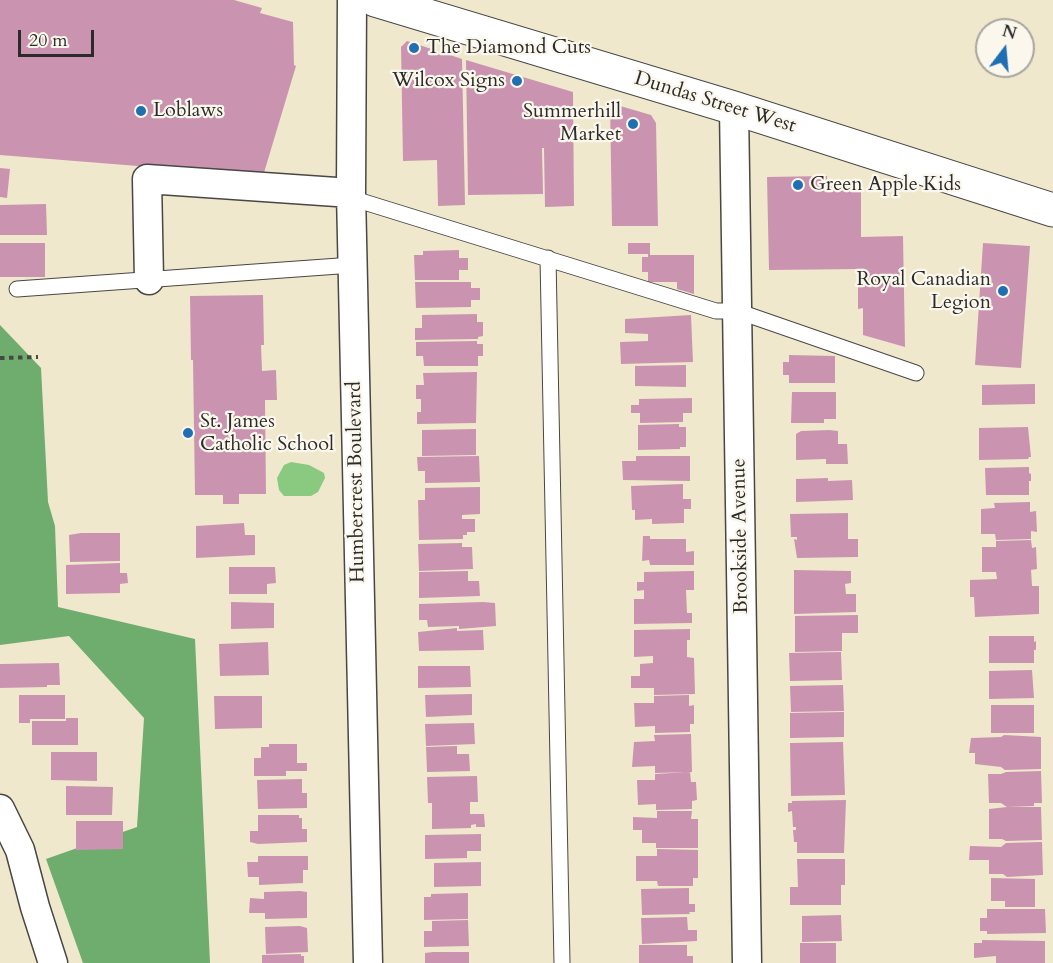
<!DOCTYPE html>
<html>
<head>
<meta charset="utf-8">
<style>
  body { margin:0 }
  #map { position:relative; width:1053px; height:963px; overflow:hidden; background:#f0e8cd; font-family:Cardo,serif }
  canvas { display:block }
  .north { position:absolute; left:975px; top:18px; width:60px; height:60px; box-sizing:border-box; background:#fbf7ec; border:2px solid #a8a59f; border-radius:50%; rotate:16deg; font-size:16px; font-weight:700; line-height:24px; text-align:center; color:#2b2b2b }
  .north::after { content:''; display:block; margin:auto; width:21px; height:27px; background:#1f6fb2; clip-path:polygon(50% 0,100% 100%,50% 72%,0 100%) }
  .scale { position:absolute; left:18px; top:30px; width:76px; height:27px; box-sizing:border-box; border:3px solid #2b2b2b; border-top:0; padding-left:8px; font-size:18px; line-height:21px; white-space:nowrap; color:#2b2b2b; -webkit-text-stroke:4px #fbf7ec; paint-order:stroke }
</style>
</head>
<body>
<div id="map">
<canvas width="1053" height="963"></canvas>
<div class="north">N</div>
<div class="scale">20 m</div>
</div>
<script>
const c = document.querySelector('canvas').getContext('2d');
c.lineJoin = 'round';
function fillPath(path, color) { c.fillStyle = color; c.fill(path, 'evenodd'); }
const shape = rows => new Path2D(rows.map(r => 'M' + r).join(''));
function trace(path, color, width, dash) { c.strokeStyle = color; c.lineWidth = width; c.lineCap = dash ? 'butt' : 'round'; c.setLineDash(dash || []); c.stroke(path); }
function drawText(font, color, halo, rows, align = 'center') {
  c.font = font + ' Cardo,serif'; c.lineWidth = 4.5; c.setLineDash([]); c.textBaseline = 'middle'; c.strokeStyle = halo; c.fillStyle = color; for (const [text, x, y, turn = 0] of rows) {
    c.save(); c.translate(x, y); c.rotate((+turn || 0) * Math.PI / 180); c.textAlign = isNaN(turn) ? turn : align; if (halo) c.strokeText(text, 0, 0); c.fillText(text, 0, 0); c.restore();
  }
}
fillPath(shape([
  [291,462,309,465,324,473,325,478,318,492,311,496,284,496,279,490,277,478,284,465]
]), '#89c980');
fillPath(shape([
  [0,325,41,368,48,502,55,526,58,607,195,639,210,963,83,963,46,859,137,827,144,718,69,636,0,645]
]), '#6ead6e');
fillPath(shape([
  [0,0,234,0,262,8,260,13,293,22,294,65,296,66,263,176,0,155],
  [407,41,462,59,465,205,438,206,437,160,403,161,401,47],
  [466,60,573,92,574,206,545,207,544,148,542,148,543,194,468,195],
  [610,103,651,115,656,123,658,226,612,226],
  [0,168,10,169,7,198,0,197],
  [827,176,827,186,861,186,861,237,903,236,905,347,863,335,863,308,858,309,858,269,769,270,767,177],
  [46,204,47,235,0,235,0,205],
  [0,243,45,243,45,277,0,277],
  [628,243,650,243,650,255,694,255,694,294,677,289,677,282,648,282,648,272,642,272,642,257,648,257,648,254,628,254],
  [983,243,1030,246,1021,368,975,365],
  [459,250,459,258,468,258,468,270,459,270,459,280,415,280,414,255,423,255,423,251],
  [415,282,471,282,471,288,480,288,480,300,471,300,471,307,416,308],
  [263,295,264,345,261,345,262,371,276,370,277,400,265,400,266,494,239,494,239,504,223,504,223,495,195,495,193,360,191,360,190,296],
  [477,314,477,322,483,322,483,336,478,337,478,339,415,340,415,328,422,328,422,315],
  [691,315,692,339,685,340,692,339,693,362,621,364,620,342,648,341,648,334,625,333,625,319],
  [477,341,477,344,483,344,483,356,478,356,478,366,424,366,423,356,416,356,416,342],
  [789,355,835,356,835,383,789,383,789,375,783,375,783,362,789,362],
  [686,365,686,387,635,386,635,366],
  [477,372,476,423,417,424,417,412,421,412,421,399,416,399,416,385,424,385,423,373],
  [1035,384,1035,404,982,405,982,385],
  [792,392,836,392,836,419,824,419,824,423,791,423],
  [692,398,692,413,683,413,683,422,640,423,640,413,631,413,631,405,639,405,639,399],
  [679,424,679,427,686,427,686,447,680,447,680,449,638,450,638,425],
  [1028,427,1031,457,1029,457,1028,459,979,460,979,428],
  [476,429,476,455,422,456,422,430],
  [829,430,838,431,838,444,847,444,848,464,826,464,826,459,796,460,796,434,801,431],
  [479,456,480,482,425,483,425,471,418,471,417,457],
  [636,456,690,456,690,481,623,480,622,461,636,461],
  [1029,467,1029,473,1031,474,1031,481,1029,481,1029,495,986,495,985,468],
  [828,478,828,481,852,480,853,500,796,502,796,479],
  [683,484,683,499,691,499,691,509,684,509,684,523,652,524,652,519,635,520,635,510,632,510,631,486],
  [480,487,480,514,462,515,462,519,475,519,475,532,467,532,467,535,463,535,463,539,419,540,418,500,425,500,425,488],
  [1030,502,1030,512,1036,511,1037,532,1031,531,1031,539,996,540,995,534,981,534,981,509,995,508,994,503],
  [848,513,848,539,858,539,858,557,797,558,794,539,797,540,797,537,791,537,790,514],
  [244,523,245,535,255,535,255,555,196,558,196,526],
  [81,533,120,533,120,561,70,562,69,535],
  [643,536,650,536,650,539,686,539,686,552,694,551,694,565,650,565,649,560,642,561],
  [1031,540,1032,548,1036,547,1037,569,1031,570,1032,586,1039,586,1039,614,975,617,974,597,970,597,970,580,997,579,996,572,982,572,982,547,996,547,996,541],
  [462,543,462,547,472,547,473,569,419,571,418,544],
  [120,563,120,573,127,573,128,583,120,584,120,593,66,594,66,565],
  [229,567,275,567,276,583,267,584,267,594,229,594],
  [794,570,851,571,851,583,845,584,846,594,856,594,856,612,794,614],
  [468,571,468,581,479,581,480,596,419,598,419,572],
  [694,571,694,590,686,590,687,613,692,613,692,623,634,624,634,599,644,599,644,590,637,591,637,582,644,582,644,572],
  [231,602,274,603,274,628,231,629],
  [483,602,495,603,496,626,459,629,459,626,428,627,427,620,419,620,419,604],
  [858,615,858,633,842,633,842,651,795,652,795,616],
  [457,628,457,631,483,630,484,650,419,651,418,632],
  [690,629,690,640,687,640,687,657,694,658,695,694,654,695,654,688,631,688,631,676,640,676,640,664,653,663,653,656,634,657,634,630],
  [989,636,1034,636,1034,642,1036,641,1036,650,1034,650,1034,663,989,663],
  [268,642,269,675,220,676,219,644],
  [841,652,842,680,790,681,789,653],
  [59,663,60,685,47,685,47,687,0,688,0,664],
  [418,666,470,666,471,687,418,688],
  [1032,670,1034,698,989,699,989,671],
  [843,685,844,711,791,712,790,686],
  [472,694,472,715,426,717,425,695],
  [19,695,65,695,65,719,30,719,30,723,19,723],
  [689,695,689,706,694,705,694,724,690,724,690,732,655,733,655,726,635,727,634,703,654,703,654,696],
  [214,696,262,696,262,728,215,729],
  [991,705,1034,705,1034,733,991,733],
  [844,712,844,737,790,738,790,713],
  [66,718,78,718,78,745,32,745,32,721,66,721],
  [474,723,475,744,426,746,425,724],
  [691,734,692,772,655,773,655,766,632,767,634,742,655,741,654,735],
  [1004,735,1041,737,1041,769,1005,770,1001,767,975,764,975,753,969,753,971,738,1001,737],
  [843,742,845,795,791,796,790,743],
  [269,744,297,744,297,763,307,763,307,771,286,771,286,776,254,776,254,758,261,758,261,747,269,747],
  [457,746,457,754,469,754,470,771,427,772,426,747],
  [51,752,97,752,97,781,51,780],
  [1041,771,1042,803,1034,803,1034,806,1007,807,1041,807,1042,840,1006,841,1002,839,989,839,989,809,1007,807,1001,803,989,803,988,774,1001,774,1006,772],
  [690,772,691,782,696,782,697,800,692,801,692,809,656,810,656,804,638,805,637,780,655,780,655,774],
  [477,776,478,802,470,802,470,814,484,814,485,827,476,827,476,824,471,825,471,828,432,829,432,803,428,803,427,777],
  [302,779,302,793,307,793,307,808,258,809,257,780],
  [66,786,113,787,112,815,66,815],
  [846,800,844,853,797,853,797,842,794,842,793,830,796,830,796,827,793,827,792,811,788,812,788,803,792,803,792,801],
  [657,811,692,811,691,819,698,819,698,848,656,848,656,843,642,843,642,830,633,830,633,817,657,818],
  [258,815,299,815,299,818,302,818,302,829,307,829,307,842,258,844,250,842,250,831,258,831],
  [76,821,123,821,123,849,76,850],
  [481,834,481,851,467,851,467,858,425,859,425,835],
  [1042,842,1043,875,1007,877,1003,874,989,874,989,860,969,860,970,846,1001,847,1006,843],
  [657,849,698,850,698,878,693,878,693,886,658,886,657,881,636,881,636,856,657,856],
  [258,856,308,856,308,870,303,870,303,883,259,885,259,877,248,877,247,862,258,862],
  [797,859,845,859,845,885,841,885,841,905,790,905,790,887,798,887],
  [481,862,481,886,434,887,434,863],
  [991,878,1035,879,1035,907,1005,907,1005,901,991,901],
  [689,888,689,904,695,904,695,912,689,912,690,914,642,915,641,889],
  [300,891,307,892,307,918,265,919,265,913,249,913,250,898,264,899,264,892],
  [468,893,468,919,424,920,424,897,431,897,431,894],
  [987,909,1045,909,1046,933,987,934,987,931,980,931,980,918,987,918],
  [841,915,842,941,802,942,802,916],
  [687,917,688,930,697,930,697,941,642,944,641,918],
  [468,920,469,946,424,947,424,931,432,931,432,921],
  [300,926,307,928,308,952,266,954,265,927],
  [982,940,1045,941,1045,963,996,963,996,956,974,958,974,943,982,943],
  [800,943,836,943,836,963,800,963],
  [639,945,687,945,687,956,693,956,693,963,639,963],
  [433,952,469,952,469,963,425,963,425,953],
  [301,954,301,956,304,956,304,963,262,963,262,955]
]), '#ca94b0');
const service = shape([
  [351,198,716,311,737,311,916,373],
  [548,258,562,963],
  [17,289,353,265]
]);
const minor = shape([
  [352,0,351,193,368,963],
  [734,108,747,963],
  [149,280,147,179,351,193],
  [0,809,20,850,35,907,53,963]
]);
const secondary = shape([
  [375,0,734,108,1053,210]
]);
trace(service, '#494743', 17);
trace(minor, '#494743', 31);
trace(secondary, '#494743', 35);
trace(shape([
  [0,358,38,357]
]), '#494743', 4, [4.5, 4.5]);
trace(service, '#fff', 15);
trace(minor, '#fff', 28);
trace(secondary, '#fff', 33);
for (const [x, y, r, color] of [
  [414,48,6,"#1f6fb2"],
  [517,81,6,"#1f6fb2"],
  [141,111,6,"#1f6fb2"],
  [633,124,6,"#1f6fb2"],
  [798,185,6,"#1f6fb2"],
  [1003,291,6,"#1f6fb2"],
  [188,433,6,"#1f6fb2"]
]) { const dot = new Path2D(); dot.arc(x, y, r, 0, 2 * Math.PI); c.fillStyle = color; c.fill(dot); trace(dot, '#fbf7ec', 2); }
drawText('20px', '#2b2b2b', '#fbf7ec', [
  ["The Diamond Cuts",426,48],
  ["Wilcox Signs",505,81,"right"],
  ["Loblaws",153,111],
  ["Summerhill",621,112,"right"],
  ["Market",621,135,"right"],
  ["Green Apple Kids",810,185],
  ["Royal Canadian",991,280,"right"],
  ["Legion",991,303,"right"],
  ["St. James",200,422],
  ["Catholic School",200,445]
], 'left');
drawText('20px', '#2b2b2b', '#fbf7ec', [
  ["Dundas Street West",715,103,17],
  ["Humbercrest Boulevard",357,482,-91],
  ["Brookside Avenue",741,536,-91]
]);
</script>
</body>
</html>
